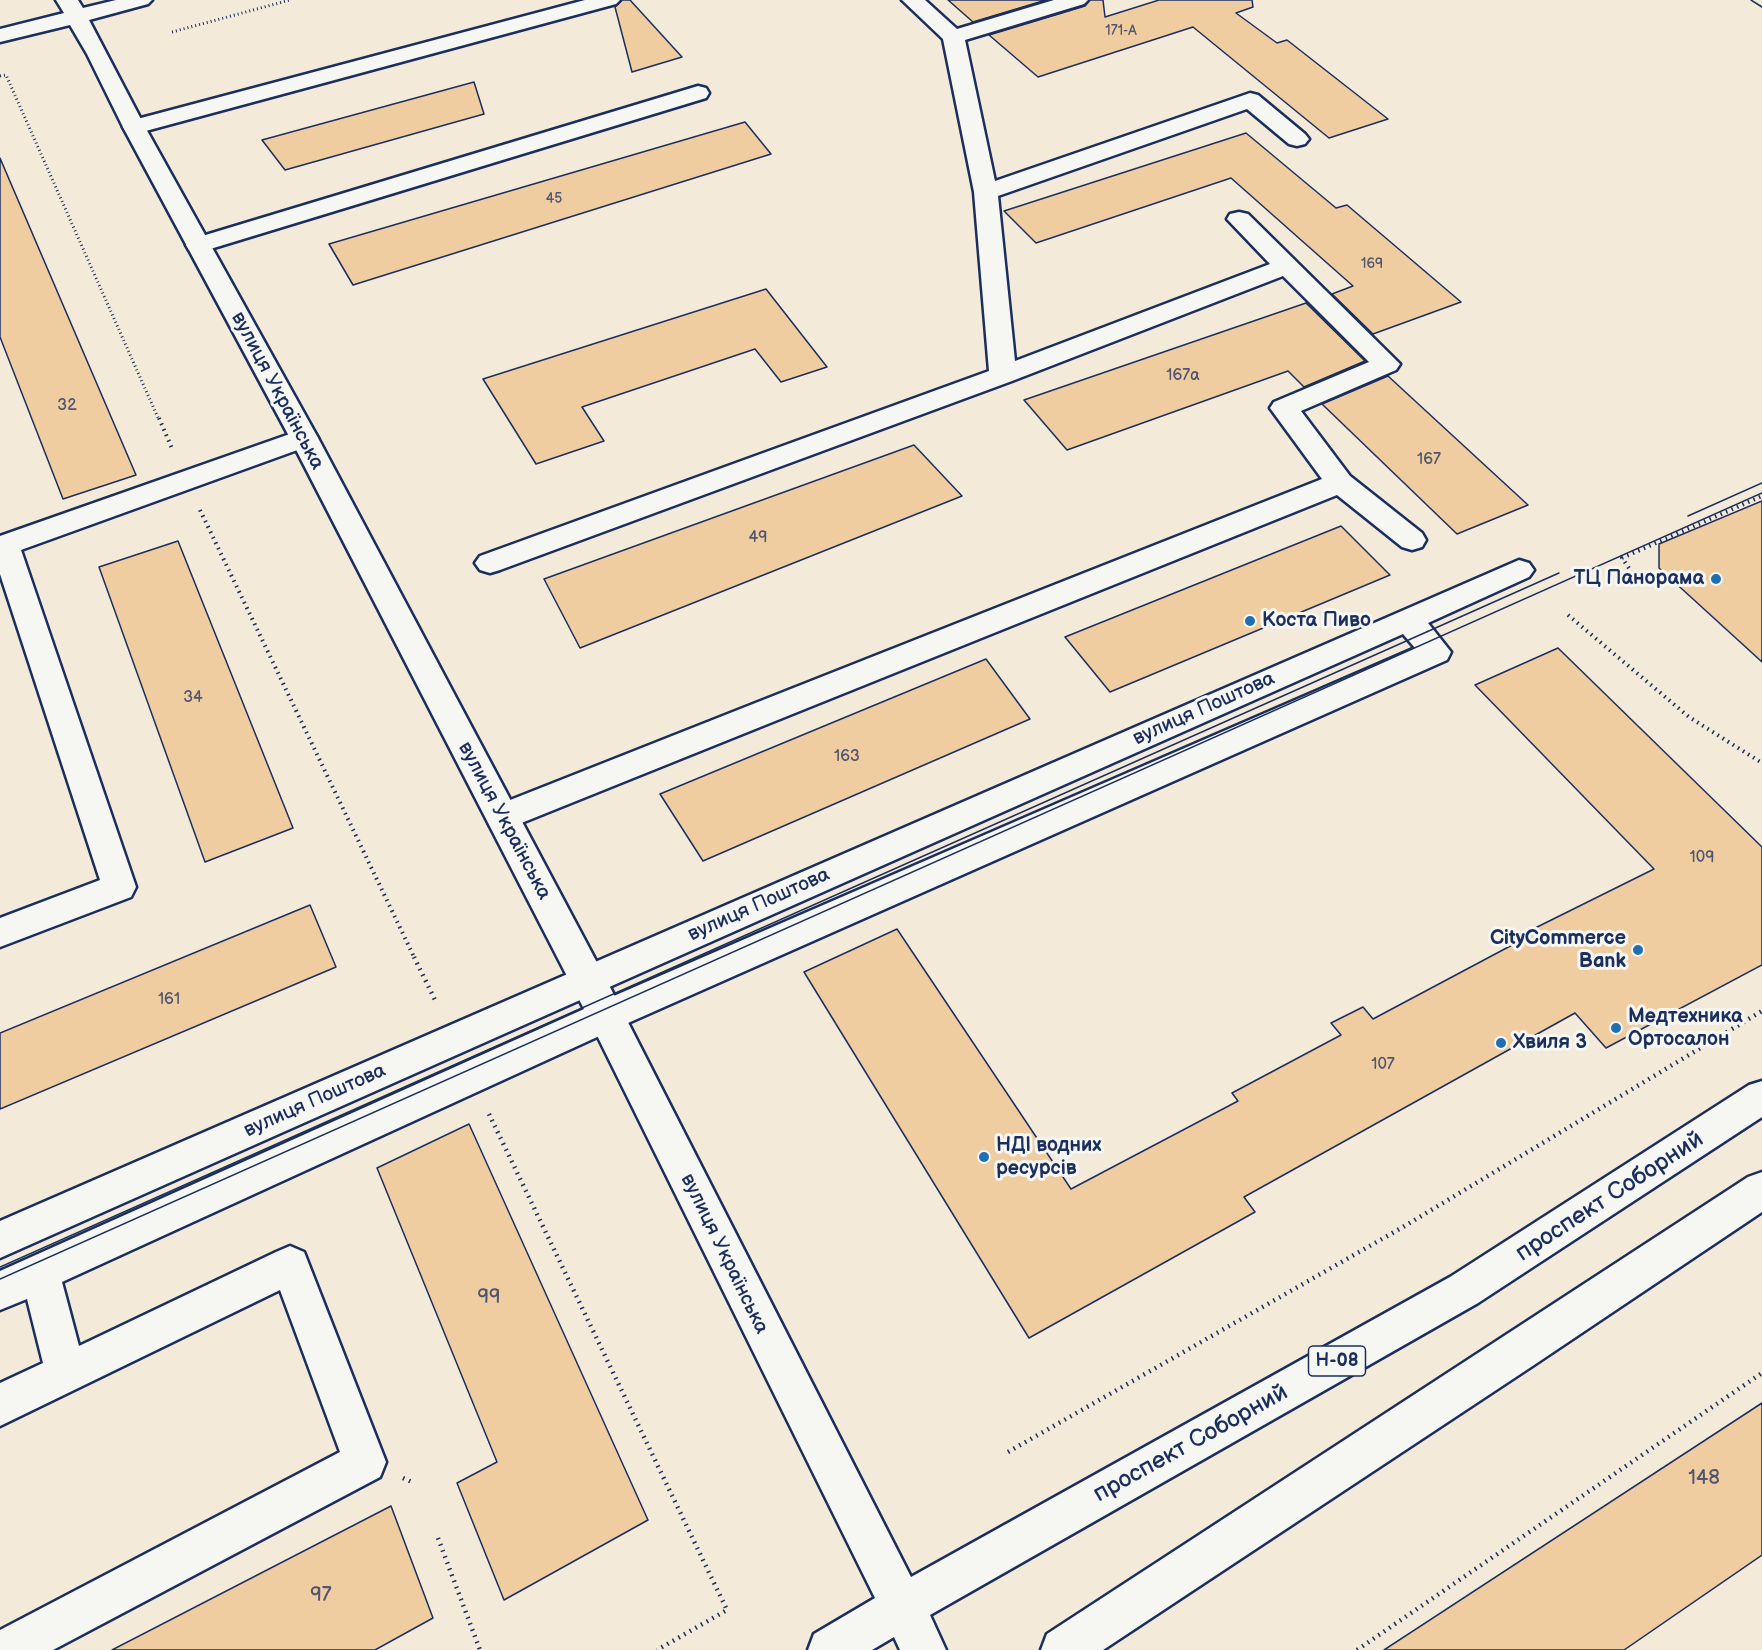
<!DOCTYPE html>
<html>
<head>
<meta charset="utf-8">
<style>
  body { margin:0 }
  canvas { display:block; background:#f4eada }
</style>
</head>
<body>
<canvas width="1762" height="1650"></canvas>
<script>
const c = document.querySelector('canvas').getContext('2d');
c.lineJoin = 'round';
function fillPath(path, color) { c.fillStyle = color; c.fill(path, 'evenodd'); }
const shape = rows => new Path2D(rows.map(r => 'M' + r).join(''));
function trace(path, color, width, dash) { c.strokeStyle = color; c.lineWidth = width; c.lineCap = dash ? 'butt' : 'round'; c.setLineDash(dash || []); c.stroke(path); }
function drawText(font, color, halo, rows, align = 'center') {
  c.font = font + ' "Balsamiq Sans",sans-serif'; c.lineWidth = 6; c.setLineDash([]); c.textBaseline = 'middle'; c.strokeStyle = halo; c.fillStyle = color; for (const [text, x, y, turn = 0] of rows) {
    c.save(); c.translate(x, y); c.rotate((+turn || 0) * Math.PI / 180); c.textAlign = isNaN(turn) ? turn : align; if (halo) c.strokeText(text, 0, 0); c.fillText(text, 0, 0); c.restore();
  }
}
const building = shape([
  [622,0,630,0,682,57,632,72,615,7,622,0],
  [948,0,1046,0,973,22,948,0],
  [1090,0,1103,0,1105,17,1159,0,1252,0,1253,7,1236,13,1277,43,1287,40,1388,119,1329,138,1193,27,1038,77,989,35,1085,6,1090,0],
  [474,82,484,114,285,170,262,140,474,82],
  [745,122,771,154,353,285,329,244,745,122],
  [1246,133,1336,208,1347,205,1461,302,1373,334,1332,294,1353,286,1231,178,1036,243,1004,211,1246,133],
  [0,158,136,475,63,499,0,337,0,158],
  [766,289,827,367,781,382,755,349,582,407,604,441,536,464,483,379,766,289],
  [1306,303,1365,361,1304,387,1288,371,1067,450,1024,400,1306,303],
  [1388,376,1528,505,1457,534,1322,404,1388,376],
  [914,445,962,496,580,648,544,579,914,445],
  [1762,501,1762,662,1659,568,1659,544,1762,501],
  [1341,526,1390,575,1110,692,1065,637,1341,526],
  [178,541,293,828,205,862,99,567,178,541],
  [1558,648,1762,847,1762,965,1606,1048,1575,1013,1244,1197,1255,1212,1029,1338,804,972,897,929,1071,1189,1238,1101,1232,1093,1341,1035,1331,1023,1363,1007,1373,1019,1514,944,1511,940,1654,869,1475,685,1558,648],
  [986,659,1030,719,703,861,660,794,986,659],
  [310,905,336,967,0,1109,0,1033,310,905],
  [469,1124,648,1520,504,1600,457,1483,497,1462,377,1168,469,1124],
  [1762,1403,1762,1555,1624,1650,1384,1650,1762,1403],
  [391,1506,433,1618,375,1650,112,1650,391,1506]
]);
fillPath(building, '#f0cda1');
trace(building, '#1b2f5e', 1.5);
const minor = shape([
  [585,0,620,0,616,4,142,132,134,134,126,132,123,127,126,122,585,0],
  [902,0,925,0,957,29,1054,0,1088,0,1084,4,965,40,995,181,1250,93,1258,95,1305,134,1309,139,1305,144,1297,146,1289,144,1247,109,998,196,1015,361,1270,264,1227,219,1230,214,1239,212,1248,214,1400,364,1396,370,1301,411,1350,476,1422,533,1426,540,1422,547,1412,550,1402,547,1337,495,514,826,502,830,490,826,486,817,490,808,1322,479,1270,408,1274,402,1369,362,1283,276,1012,381,500,570,490,573,480,570,475,563,480,556,989,371,974,192,943,39,902,0],
  [698,86,706,88,709,93,706,98,207,250,198,252,189,250,186,245,189,240,698,86],
  [304,429,314,432,318,438,314,444,21,550,136,887,131,897,0,947,0,918,100,880,0,574,0,536,304,429],
  [1519,560,1529,563,1534,570,1529,577,1428,623,1451,652,1447,660,619,1027,62,1282,79,1346,276,1252,290,1246,304,1252,386,1462,380,1477,53,1650,0,1650,0,1630,340,1452,280,1290,0,1426,0,1383,43,1363,27,1299,0,1310,0,1271,593,1005,1415,648,1403,634,0,1258,0,1221,1519,560]
]);
const major = shape([
  [56,0,78,0,83,8,116,0,152,0,148,4,89,20,145,127,318,438,611,989,911,1577,1450,1277,1749,1085,1762,1081,1762,1117,1478,1303,930,1615,946,1650,900,1650,894,1637,872,1650,808,1650,814,1634,875,1598,585,1011,290,438,123,127,87,54,70,25,0,42,0,29,64,13,56,0],
  [1762,1172,1762,1212,1534,1365,1103,1650,1041,1650,1047,1634,1748,1177,1762,1172]
]);
trace(minor, '#1b2f5e', 5);
trace(major, '#1b2f5e', 5);
trace(shape([
  [172,32,290,0],
  [0,76,6,75,159,420]
]), '#1b2f5e', 3, [1, 3]);
trace(shape([
  [159,418,173,451],
  [200,510,415,959],
  [1639,583,1622,558,1762,496],
  [1568,615,1689,717,1762,763]
]), '#1b2f5e', 4, [1.5, 4.5]);
trace(shape([
  [414,957,436,1002],
  [489,1114,727,1610,657,1650],
  [1008,1452,1403,1227,1762,1011],
  [403,1478,414,1483],
  [438,1538,480,1650],
  [1357,1650,1762,1373]
]), '#1b2f5e', 4.5, [1.5, 5]);
fillPath(minor, '#f6f6f2');
fillPath(major, '#f6f6f2');
trace(shape([
  [1751,0,1762,7],
  [1688,516,1762,483],
  [0,1267,1559,573],
  [0,1279,1762,493]
]), '#1b2f5e', 1.5);
for (const [x, y, r, color] of [
  [1716,579,6,"#1f6fb2"],
  [1250,621,6,"#1f6fb2"],
  [1638,950,6,"#1f6fb2"],
  [1616,1028,6,"#1f6fb2"],
  [1501,1043,6,"#1f6fb2"],
  [984,1157,6,"#1f6fb2"]
]) { const dot = new Path2D(); dot.arc(x, y, r, 0, 2 * Math.PI); c.fillStyle = color; c.fill(dot); trace(dot, '#f6f6f2', 2); }
drawText('14px', '#50566f', null, [
  ["171-А",1121,31],
  ["45",554,199],
  ["169",1372,264]
]);
drawText('16px', '#50566f', null, [
  ["167а",1183,376],
  ["32",67,406],
  ["167",1429,460],
  ["49",758,538],
  ["34",193,698],
  ["163",847,757],
  ["109",1702,858],
  ["161",169,1000],
  ["107",1383,1065]
]);
for (const [x, y, w] of [
  [1337,1361,57]
]) { const box = new Path2D(); box.roundRect(x - w / 2, y - 15, w, 30, 4.5); c.fillStyle = '#f6f6f2'; c.fill(box); trace(box, '#1b2f5e', 1.5); }
drawText('bold 18px', '#1b2f5e', null, [
  ["Н-08",1337,1361]
]);
drawText('20px', '#1b2f5e', '#f6f6f2', [
  ["вулиця Українська",277,391,62],
  ["вулиця Поштова",1204,709,-24],
  ["вулиця Українська",504,821,62],
  ["вулиця Поштова",759,905,-24],
  ["вулиця Поштова",315,1101,-24],
  ["вулиця Українська",724,1254,64]
]);
drawText('bold 20px', '#1b2f5e', '#f6f6f2', [
  ["ТЦ Панорама",1704,579,"right"],
  ["Коста Пиво",1262,621],
  ["CityCommerce",1626,939,"right"],
  ["Bank",1626,962,"right"],
  ["Медтехника",1628,1017],
  ["Ортосалон",1628,1040],
  ["Хвиля 3",1513,1043],
  ["НДІ водних",996,1146],
  ["ресурсів",996,1169]
], 'left');
drawText('20px', '#50566f', null, [
  ["99",489,1298],
  ["148",1704,1479],
  ["97",321,1596]
]);
drawText('24px', '#1b2f5e', '#f6f6f2', [
  ["проспект Соборний",1610,1197,-33],
  ["проспект Соборний",1191,1444,-29]
]);
</script>
</body>
</html>
